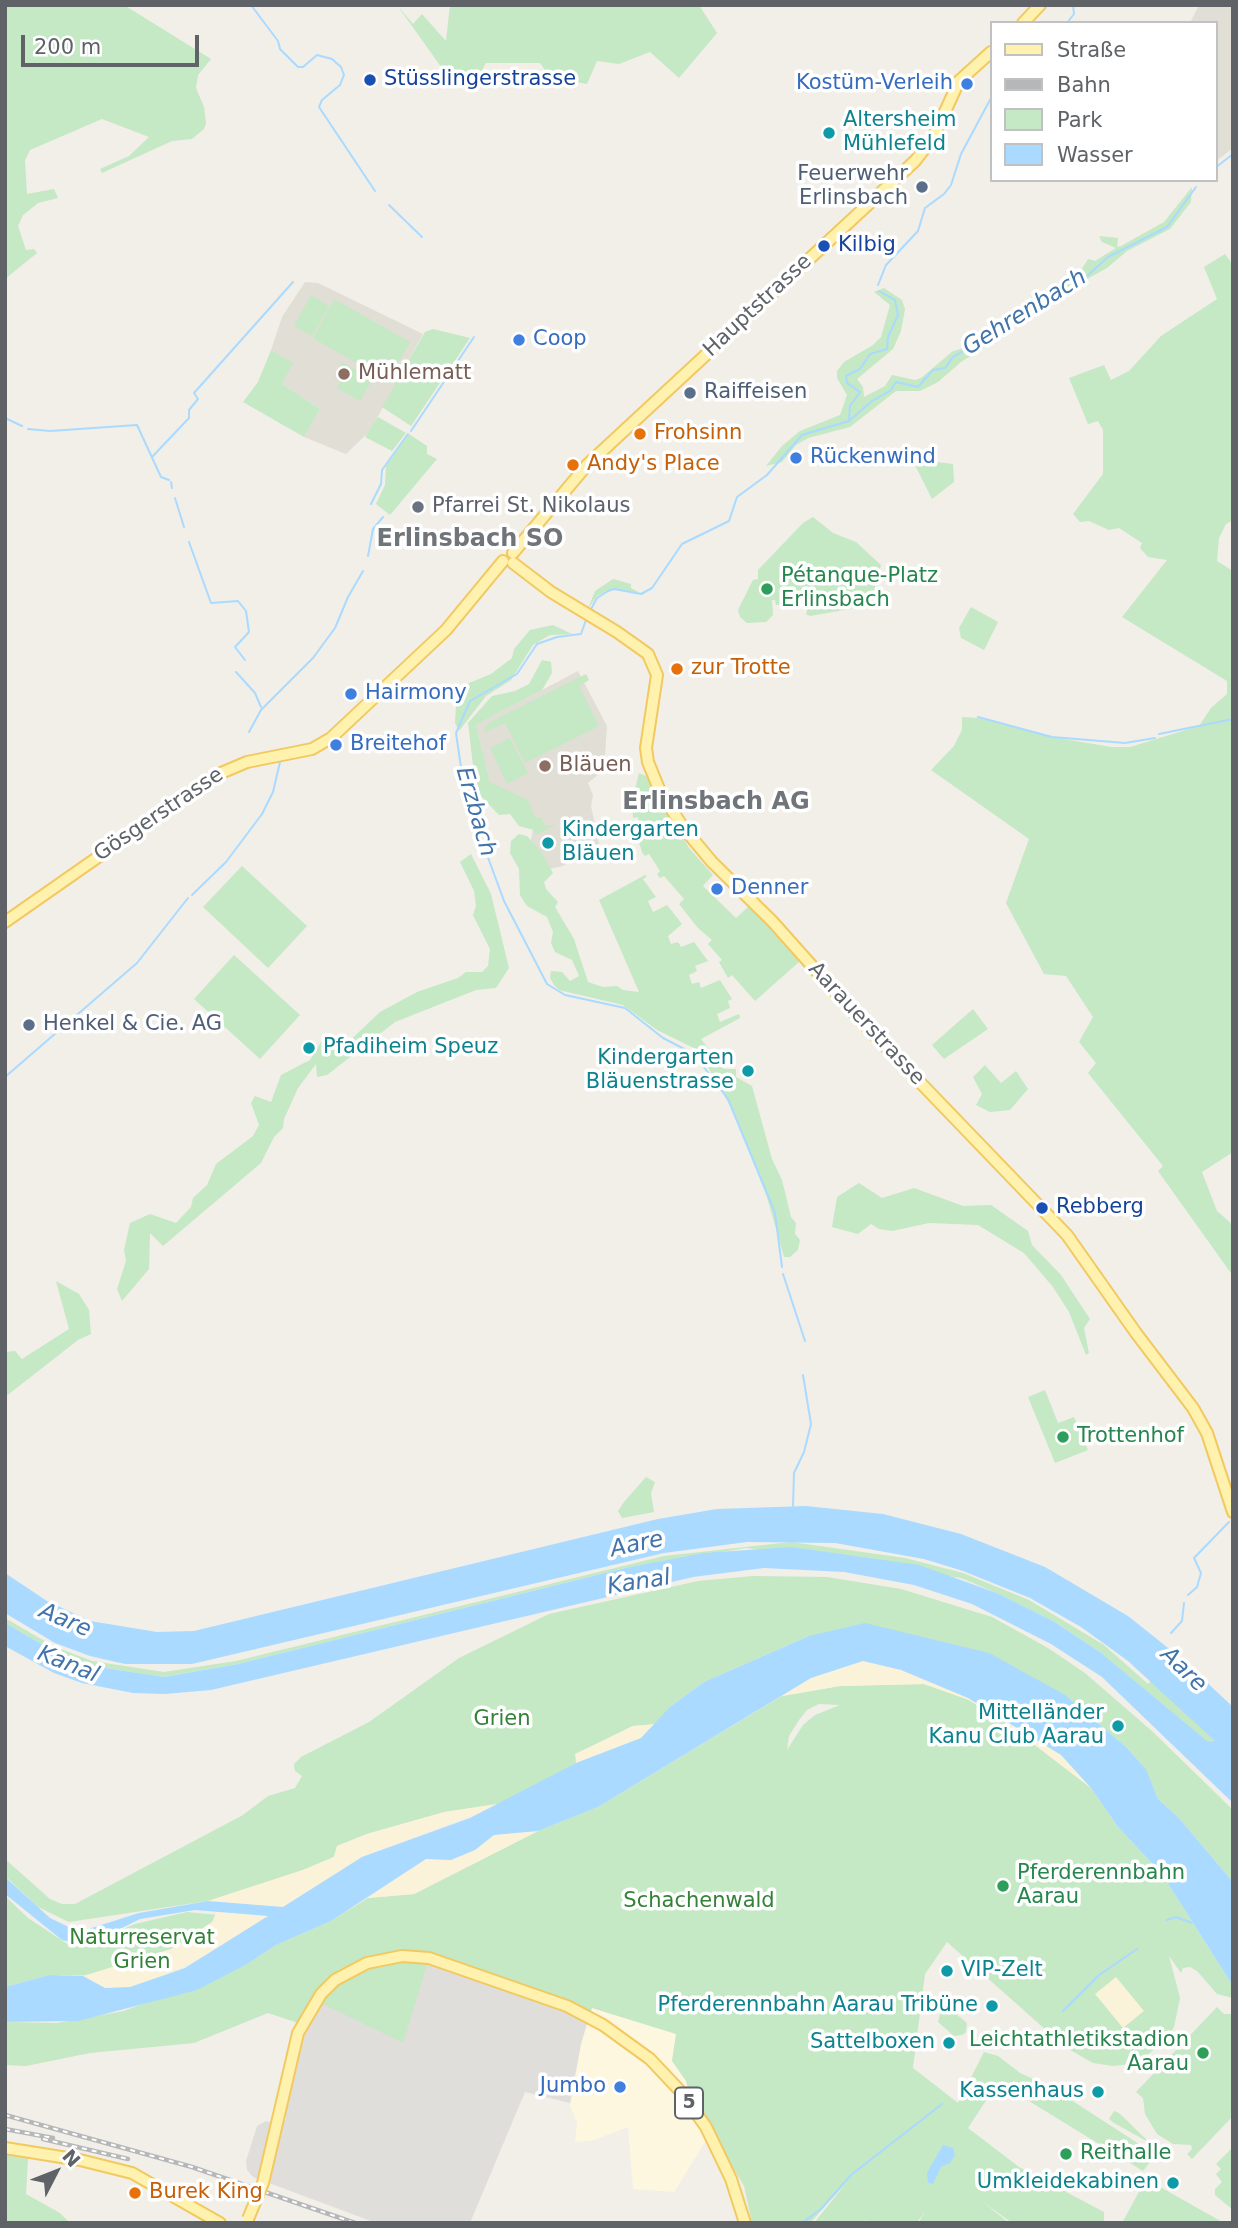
<!DOCTYPE html>
<html>
<head>
<meta charset="utf-8">
<style>
  body { margin:0 }
  #map { position:relative; width:1238px; height:2228px; overflow:hidden; background:#f1efe8; font-family:"DejaVu Sans",sans-serif }
  canvas { display:block }
  .frame { position:absolute; inset:0; border:7px solid #5f6368; pointer-events:none }
  .legend { position:absolute; left:990px; top:21px; width:228px; height:161px; box-sizing:border-box; background:#fff; border:2px solid #bfc1c3; margin:0; padding:9px 12px; list-style:none; font-size:21px; color:#5f6368 }
  .legend li { display:flex; align-items:center; gap:14px; height:35px }
  .legend b { width:35px; border:2px solid #bfc1c3 }
  .north { position:absolute; left:21px; top:2137px; width:70px; height:70px; -webkit-text-stroke:5px #fff; paint-order:stroke; rotate:48deg; font-size:19px; font-weight:700; line-height:28px; text-align:center; color:#5f6368 }
  .north::after { content:''; display:block; margin:auto; width:24px; height:32px; background:#5f6368; clip-path:polygon(50% 0,100% 100%,50% 72%,0 100%) }
  .scale { position:absolute; left:21px; top:35px; width:178px; height:32px; box-sizing:border-box; border:4px solid #5f6368; border-top:0; padding-left:9px; font-size:21px; line-height:24px; white-space:nowrap; color:#5f6368; -webkit-text-stroke:5px #fff; paint-order:stroke }
</style>
</head>
<body>
<div id="map">
<canvas width="1238" height="2228"></canvas>
<div class="frame"></div>
<ul class="legend">
<li><b style="height:9px;background:#fff2af"></b>Straße</li>
<li><b style="height:9px;background:#b6b7b8"></b>Bahn</li>
<li><b style="height:19px;background:#c5e8c5"></b>Park</li>
<li><b style="height:19px;background:#aadaff"></b>Wasser</li>
</ul>
<div class="north">N</div>
<div class="scale">200 m</div>
</div>
<script>
const c = document.querySelector('canvas').getContext('2d');
c.lineJoin = 'round';
function fillPath(path, color) { c.fillStyle = color; c.fill(path, 'evenodd'); }
const shape = rows => new Path2D(rows.map(r => 'M' + r).join(''));
function trace(path, color, width, dash) { c.strokeStyle = color; c.lineWidth = width; c.lineCap = dash ? 'butt' : 'round'; c.setLineDash(dash || []); c.stroke(path); }
function drawText(font, color, halo, rows, align = 'center') {
  c.font = font + ' "DejaVu Sans",sans-serif'; c.lineWidth = 7; c.setLineDash([]); c.textBaseline = 'middle'; c.strokeStyle = halo; c.fillStyle = color; for (const [text, x, y, turn = 0] of rows) {
    c.save(); c.translate(x, y); c.rotate((+turn || 0) * Math.PI / 180); c.textAlign = isNaN(turn) ? turn : align; if (halo) c.strokeText(text, 0, 0); c.fillText(text, 0, 0); c.restore();
  }
}
fillPath(shape([
  [592,2008,676,2034,672,2061,686,2081,690,2097,712,2131,674,2192,633,2189,628,2127,594,2140,575,2142,577,2122,570,2106,581,2044]
]), '#fef7e0');
fillPath(shape([
  [429,1958,589,2017,581,2044,570,2103,525,2092,470,2223,376,2223,253,2177,247,2170,246,2161,257,2126,266,2121,281,2125,286,2120,285,2104,301,2035,319,2002]
]), '#e0deda');
fillPath(shape([
  [1199,5,1233,5,1233,148,1215,162,1215,23,1190,23],
  [305,282,318,283,423,334,370,431,346,454,304,437,320,409,282,384,292,363,271,350,282,317],
  [578,671,607,726,604,770,588,783,593,795,591,806,599,844,563,866,550,869,531,840,535,817,490,782,476,725]
]), '#e1ded6');
fillPath(shape([
  [5,5,124,5,211,59,198,75,196,88,204,107,206,123,204,129,192,139,172,141,102,173,100,169,129,156,149,137,102,119,30,150,25,160,27,194,54,189,58,198,38,203,23,215,18,226,26,250,34,249,37,253,5,279],
  [397,5,413,24,422,14,446,41,450,5,699,5,717,33,679,78,650,52,619,64,597,61,587,84,550,77,540,63,486,63,475,83,449,78],
  [1192,187,1191,202,1170,229,1127,251,1107,268,1026,313,1016,327,1011,315,1027,300,1034,300,1052,289,1071,272,1078,275,1088,259,1095,261,1116,248,1102,242,1099,236,1118,238,1117,247,1121,246,1164,222],
  [1225,254,1233,265,1233,520,1226,524,1219,538,1217,561,1233,571,1233,1152,1202,1172,1217,1211,1233,1225,1233,1276,1158,1171,1163,1166,1088,1073,1096,1063,1079,1042,1093,1017,1066,976,1044,974,1006,903,1029,839,931,770,954,746,962,730,962,717,978,718,1052,737,1111,747,1130,747,1199,726,1211,708,1227,694,1227,681,1122,617,1167,560,1148,557,1140,548,1142,543,1119,528,1109,530,1089,521,1080,522,1073,514,1103,474,1103,430,1098,421,1088,424,1069,378,1104,365,1111,380,1129,371,1161,336,1217,299,1204,267],
  [884,288,902,300,905,309,901,331,893,349,857,379,863,387,864,397,885,386,892,375,915,380,921,378,953,351,968,347,1007,316,1013,330,961,362,938,382,920,391,896,391,850,427,808,438,796,445,782,462,766,466,782,446,800,431,840,415,847,395,837,378,837,371,844,362,873,345,881,337,890,305,874,292],
  [311,295,329,306,312,336,294,326],
  [334,299,410,342,388,381,313,338],
  [433,329,470,338,411,426,382,407,425,332],
  [271,350,293,363,282,384,320,409,304,437,243,402,258,382],
  [342,362,372,380,360,401,337,388,341,381,334,377],
  [378,417,406,433,392,451,365,437],
  [409,434,427,446,427,454,437,459,390,515,376,504,385,485,386,466],
  [920,460,953,464,954,482,932,499,914,463],
  [813,517,833,533,856,542,881,565,873,594,850,609,810,616,806,614,808,607,792,608,791,603,776,605,775,600,772,600,773,615,766,622,747,623,740,617,738,610,753,580,758,579,758,570,803,523],
  [613,579,631,584,631,588,644,595,611,589,597,596,588,609,595,591],
  [971,607,998,622,984,650,961,638,959,628],
  [553,625,572,634,550,635,533,645,511,680,486,696,459,731,455,723,457,688,491,674,512,658,514,649,530,630],
  [542,660,551,662,552,673,542,690,476,725,490,782,528,800,535,817,541,818,545,825,556,825,535,835,534,830,519,826,510,814,499,815,476,791,468,723,492,696,515,691,529,684],
  [586,674,589,680,579,686,599,726,525,763,505,723,486,732,484,728,490,722],
  [510,738,528,773,507,784,490,748],
  [639,773,646,776,689,848,713,875,703,886,736,918,749,906,800,961,755,1001,732,975,728,978,719,962,722,960,708,944,712,940,698,928,679,904,684,899,664,876,660,878,657,874,660,871,649,854,645,856,642,852,637,836,641,835,638,817,633,818,632,801],
  [519,834,527,836,540,850,553,873,544,882,546,889,558,902,555,907,574,939,588,982,603,987,617,986,623,990,639,992,599,900,645,875,647,876,643,879,656,897,648,901,653,912,667,905,682,924,668,936,671,944,678,942,681,947,694,942,708,961,695,966,697,971,689,975,692,984,699,982,701,988,720,980,732,999,728,1001,730,1008,717,1014,720,1022,739,1014,740,1018,701,1039,724,1069,736,1069,736,1077,752,1086,772,1159,782,1180,791,1217,796,1223,795,1234,800,1240,798,1250,790,1257,784,1257,767,1197,736,1116,698,1050,657,1030,623,1005,559,990,554,985,550,978,551,971,562,972,570,981,579,976,572,960,555,952,551,943,553,932,547,917,527,906,520,895,519,869,510,853,511,841],
  [471,854,491,894,509,968,496,988,476,990,395,1022,327,1075,317,1077,316,1064,298,1088,284,1119,283,1128,274,1137,261,1163,163,1246,150,1233,149,1269,122,1301,117,1289,126,1261,124,1250,130,1223,150,1214,176,1223,191,1207,193,1198,207,1185,216,1164,253,1136,259,1125,251,1103,255,1096,271,1102,281,1075,310,1060,326,1034,327,1045,341,1049,380,1012,417,992,458,978,466,972,482,972,488,966,490,949,473,915,476,906,474,891,460,862],
  [242,866,307,926,268,968,203,907],
  [234,955,300,1015,260,1059,194,999],
  [973,1009,988,1029,944,1059,932,1045],
  [985,1065,1001,1083,1016,1071,1028,1089,1010,1110,990,1112,976,1105,982,1094,973,1077],
  [859,1183,882,1198,914,1188,963,1206,991,1205,1028,1231,1032,1245,1061,1275,1090,1319,1084,1328,1089,1353,1086,1355,1069,1312,1053,1287,1024,1253,978,1225,929,1223,892,1231,879,1229,871,1224,858,1234,832,1227,837,1197],
  [56,1281,79,1294,89,1310,91,1334,78,1340,5,1397,5,1352,15,1351,22,1359,69,1329],
  [1045,1390,1058,1423,1074,1417,1088,1450,1055,1463,1028,1397],
  [646,1477,655,1482,651,1493,654,1512,622,1518,618,1511,624,1502],
  [791,1542,905,1558,963,1573,1029,1600,1104,1645,1148,1684,1152,1680,1215,1741,1208,1743,1100,1652,1053,1621,997,1593,961,1578,746,1548,625,1568,238,1664,163,1677,93,1666,59,1654,5,1623,5,1618,53,1646,92,1661,164,1672,236,1661,664,1556],
  [753,1576,827,1577,901,1589,992,1617,1048,1648,1085,1673,1153,1732,1233,1810,1233,1882,1179,1818,1158,1799,1145,1768,1126,1747,1067,1697,1036,1680,809,1636,704,1682,671,1706,657,1724,633,1726,576,1754,576,1763,504,1803,444,1812,367,1834,337,1846,334,1857,303,1870,208,1901,69,1922,38,1907,5,1876,5,1859,50,1899,62,1904,75,1904,243,1815,268,1796,295,1788,302,1776,295,1771,294,1764,301,1757,369,1722,459,1658,549,1614,698,1581],
  [924,1684,967,1699,1005,1722,1091,1788,1118,1827,1162,1874,1233,1986,1233,1998,1217,1994,1197,1971,1190,1967,1183,1968,1181,1973,1169,1956,1180,1998,1174,2027,1166,2039,1143,2059,1132,2064,1113,2066,1093,2063,1065,2047,947,1942,925,1974,913,2068,958,2103,984,2052,998,2056,1020,2073,1051,2087,1156,2155,1143,2171,998,2082,968,2128,1019,2167,1104,2212,1104,2223,1012,2223,982,2201,1009,2223,918,2223,925,2212,916,2223,869,2223,864,2219,867,2223,814,2223,847,2182,810,2223,752,2223,744,2186,690,2097,686,2081,672,2061,676,2034,592,2008,589,2017,429,1959,403,2043,319,2002,301,2024,268,2013,194,2043,90,2053,26,2066,5,2065,5,2022,57,2023,124,2011,249,1963,276,1945,331,1921,368,1898,414,1894,538,1831,598,1807,782,1696,840,1686],
  [819,1704,840,1705,815,1715,803,1725,787,1750,789,1736,799,1720,807,1710],
  [5,1896,28,1918,69,1945,84,1945,135,1924,187,1912,260,1919,157,1976,49,1975,5,1987],
  [1217,2007,1224,2014,1233,2014,1233,2116,1192,2159,1187,2154,1192,2149,1191,2145,1173,2144,1157,2134,1145,2114,1143,2098,1136,2092],
  [949,2008,967,2023,966,2032,962,2035,954,2036,938,2022,941,2010],
  [1114,2111,1119,2113,1150,2143,1114,2123,1109,2119],
  [1233,2147,1233,2210,1215,2195,1215,2189,1222,2182,1216,2174,1221,2169,1216,2164],
  [5,2155,28,2159,26,2194,60,2213,70,2223,5,2223],
  [1146,2179,1224,2223,1122,2223]
]), '#c5e8c5');
fillPath(shape([
  [863,1661,901,1670,968,1698,1061,1755,1091,1788,1005,1722,969,1700,924,1684,840,1686,782,1696,811,1678],
  [657,1724,641,1738,576,1763,575,1754,633,1726],
  [504,1803,362,1857,283,1907,208,1901,303,1870,334,1857,337,1846,367,1834,445,1812],
  [538,1831,414,1894,368,1898,426,1858,451,1860,475,1850,494,1835],
  [217,1911,269,1916,217,1950,155,1980,130,1987,105,1988,83,1976,171,1949,212,1922],
  [1116,1977,1144,2011,1123,2028,1095,1994]
]), '#fbf3d9');
fillPath(shape([
  [806,1506,883,1514,961,1534,1045,1567,1128,1616,1182,1659,1233,1707,1233,1803,1102,1677,1051,1644,972,1604,914,1585,844,1572,764,1568,693,1577,211,1690,165,1694,133,1693,82,1683,54,1673,5,1646,5,1623,59,1654,92,1666,164,1677,238,1664,625,1568,704,1553,791,1547,919,1565,997,1593,1053,1621,1100,1652,1208,1742,1215,1741,1128,1661,1081,1627,1030,1598,963,1571,924,1559,835,1543,747,1542,664,1553,192,1664,125,1664,90,1656,55,1643,5,1613,5,1573,47,1601,90,1621,157,1632,194,1631,658,1519,717,1509],
  [865,1623,989,1653,1065,1695,1126,1747,1146,1769,1158,1799,1179,1818,1233,1882,1233,1986,1162,1874,1118,1827,1091,1788,1061,1755,968,1698,901,1670,863,1661,811,1678,598,1807,538,1831,494,1835,475,1850,451,1860,426,1859,331,1921,276,1945,249,1963,197,1990,78,2021,5,2022,5,1987,49,1975,83,1976,105,1988,130,1987,185,1968,268,1916,195,1910,140,1919,116,1931,74,1943,62,1940,5,1894,5,1877,50,1918,79,1932,139,1913,208,1901,283,1907,362,1857,470,1818,576,1763,641,1738,671,1706,704,1682,809,1636],
  [943,2145,953,2148,955,2155,950,2163,941,2167,933,2184,928,2183,927,2173]
]), '#aadaff');
trace(shape([
  [251,5,278,41,280,49,298,67,303,67,317,55,332,59,341,67,344,75,340,85,322,100,319,107,375,191],
  [1067,23,1074,14,1073,5],
  [1215,168,1233,154],
  [1202,181,1202,180],
  [389,205,422,237],
  [878,285,886,265,918,231,925,208,944,194,951,185,961,154,991,98],
  [5,418,22,426],
  [849,421,872,401,890,391,896,382,918,387,933,370,945,368,953,357,1013,322,1019,312,1054,294,1065,282,1087,276,1108,257,1167,227,1196,187],
  [28,429,50,431,137,425,161,477,169,480],
  [411,431,474,337],
  [152,457,189,418,189,410,198,399,194,393,293,282],
  [171,482,172,488],
  [175,498,184,527],
  [371,504,381,484,382,470,408,434],
  [189,542,211,603,238,601,246,611,249,632,235,647,245,660],
  [368,556,373,529,383,517],
  [590,611,597,598,608,591,614,589,641,594,652,588,682,544,729,521,737,497,767,475,802,435,849,421,850,406,860,392,847,383,846,376,860,369,870,354,887,349,888,337,898,315,895,300,879,291],
  [586,620,581,634,557,637,537,644,517,674,470,701,456,733,465,795,504,901,547,984,565,995,625,1008,663,1038,694,1054,728,1099,775,1213,782,1267],
  [236,672,255,693,261,707],
  [978,717,1052,737,1125,743,1155,738],
  [249,732,261,710,313,658,335,628,348,597,363,571],
  [1159,734,1233,719],
  [192,895,226,862,262,814,273,792,280,762],
  [5,1077,137,963,188,898],
  [783,1274,805,1341],
  [793,1506,794,1473,804,1452,811,1424,803,1375],
  [1188,1595,1197,1587,1201,1573,1194,1558,1229,1522],
  [1171,1633,1182,1621,1184,1603],
  [1167,1920,1176,1917,1192,1923],
  [1063,2011,1099,1975,1137,1949],
  [802,2223,821,2209,851,2175,942,2104]
]), '#aadaff', 2);
const major = shape([
  [1023,23,1040,5],
  [513,553,587,465,915,161,933,138,959,81,991,52],
  [513,563,551,592,617,632,648,654,657,675,646,748,648,762,659,789,682,826,712,862,772,921,862,1022,1067,1235,1136,1333,1193,1408,1207,1433,1233,1512],
  [5,922,214,776,247,762,312,749,331,738,446,630,503,561],
  [278,2119,298,2033,321,1994,335,1980,367,1963,402,1956,429,1958,567,2006,603,2025,650,2059,682,2093,706,2127,731,2179,745,2223],
  [5,2148,80,2160,132,2173,220,2223]
]);
trace(major, '#f2c960', 14);
trace(major, '#fff2af', 10);
const rail = shape([
  [5,2115,192,2167,355,2223],
  [5,2129,53,2138],
  [43,2139,128,2159]
]);
trace(rail, '#b6b7b8', 4.5);
trace(rail, '#fff', 2, [5]);
const majorBridge = shape([
  [248,2219,263,2183,278,2119]
]);
trace(majorBridge, '#f2c960', 14, []);
trace(majorBridge, '#fff2af', 10);
for (const [x, y, r, color] of [
  [370,80,7,"#1a4fb4"],
  [967,84,7,"#3f7fe0"],
  [829,133,7,"#0f9aa8"],
  [922,187,7,"#5c6f8a"],
  [824,246,7,"#1a4fb4"],
  [519,340,7,"#3f7fe0"],
  [344,374,7,"#8d6e63"],
  [690,393,7,"#5c6f8a"],
  [640,434,7,"#e8710a"],
  [796,458,7,"#3f7fe0"],
  [573,465,7,"#e8710a"],
  [418,507,7,"#6b7280"],
  [767,589,7,"#2e9e5b"],
  [677,669,7,"#e8710a"],
  [351,694,7,"#3f7fe0"],
  [336,745,7,"#3f7fe0"],
  [545,766,7,"#8d6e63"],
  [548,843,7,"#0f9aa8"],
  [717,889,7,"#3f7fe0"],
  [29,1025,7,"#5c6f8a"],
  [309,1048,7,"#0f9aa8"],
  [748,1071,7,"#0f9aa8"],
  [1042,1208,7,"#1a4fb4"],
  [1063,1437,7,"#2e9e5b"],
  [1118,1726,7,"#0f9aa8"],
  [1003,1886,7,"#2e9e5b"],
  [947,1971,7,"#0f9aa8"],
  [992,2006,7,"#0f9aa8"],
  [949,2043,7,"#0f9aa8"],
  [1203,2053,7,"#2e9e5b"],
  [620,2087,7,"#3f7fe0"],
  [1098,2092,7,"#0f9aa8"],
  [1066,2154,7,"#2e9e5b"],
  [1173,2183,7,"#0f9aa8"],
  [135,2193,7,"#e8710a"]
]) { const dot = new Path2D(); dot.arc(x, y, r, 0, 2 * Math.PI); c.fillStyle = color; c.fill(dot); trace(dot, '#fff', 2.5); }
for (const [x, y, w] of [
  [689,2103,28]
]) { const box = new Path2D(); box.roundRect(x - w / 2, y - 15.5, w, 31, 5); c.fillStyle = '#fff'; c.fill(box); trace(box, '#5f6368', 2); }
drawText('bold 19px', '#5f6368', null, [
  ["5",689,2103]
]);
drawText('21px', '#164399', '#fff', [
  ["Stüsslingerstrasse",384,80],
  ["Kilbig",838,246],
  ["Rebberg",1056,1208]
], 'left');
drawText('21px', '#366cbe', '#fff', [
  ["Kostüm-Verleih",953,84,"right"],
  ["Coop",533,340],
  ["Rückenwind",810,458],
  ["Hairmony",365,694],
  ["Breitehof",350,745],
  ["Denner",731,889],
  ["Jumbo",606,2087,"right"]
], 'left');
drawText('21px', '#0d838f', '#fff', [
  ["Altersheim",843,121,"left"],
  ["Mühlefeld",843,145,"left"],
  ["Kindergarten",562,831,"left"],
  ["Bläuen",562,855,"left"],
  ["Pfadiheim Speuz",323,1048,"left"],
  ["Kindergarten",734,1059],
  ["Bläuenstrasse",734,1083],
  ["Mittelländer",1104,1714],
  ["Kanu Club Aarau",1104,1738],
  ["VIP-Zelt",961,1971,"left"],
  ["Pferderennbahn Aarau Tribüne",978,2006],
  ["Sattelboxen",935,2043],
  ["Kassenhaus",1084,2092],
  ["Umkleidekabinen",1159,2183]
], 'right');
drawText('21px', '#4e5e75', '#fff', [
  ["Feuerwehr",908,175,"right"],
  ["Erlinsbach",908,199,"right"],
  ["Raiffeisen",704,393],
  ["Henkel & Cie. AG",43,1025]
], 'left');
drawText('21px', '#5f6368', '#fff', [
  ["Hauptstrasse",758,306,-43],
  ["Gösgerstrasse",159,815,-34],
  ["Aarauerstrasse",866,1024,47]
]);
drawText('21px', '#785e54', '#fff', [
  ["Mühlematt",358,374],
  ["Bläuen",559,766]
], 'left');
drawText('21px', '#c56008', '#fff', [
  ["Frohsinn",654,434],
  ["Andy's Place",587,465],
  ["zur Trotte",691,669],
  ["Burek King",149,2193]
], 'left');
drawText('21px', '#5b616d', '#fff', [
  ["Pfarrei St. Nikolaus",432,507]
], 'left');
drawText('21px', '#27864d', '#fff', [
  ["Pétanque-Platz",781,577],
  ["Erlinsbach",781,601],
  ["Trottenhof",1077,1437],
  ["Pferderennbahn",1017,1874],
  ["Aarau",1017,1898],
  ["Leichtathletikstadion",1189,2041,"right"],
  ["Aarau",1189,2065,"right"],
  ["Reithalle",1080,2154]
], 'left');
drawText('21px', '#348238', '#fff', [
  ["Grien",502,1720],
  ["Schachenwald",699,1902],
  ["Naturreservat",142,1939],
  ["Grien",142,1963]
]);
drawText('italic 23px', '#4174aa', '#fff', [
  ["Gehrenbach",1025,313,-32],
  ["Erzbach",475,812,74],
  ["Aare",637,1545,-12],
  ["Kanal",639,1583,-9],
  ["Aare",65,1621,23],
  ["Kanal",68,1665,22],
  ["Aare",1183,1670,44]
]);
drawText('bold 24px', '#70757a', '#fff', [
  ["Erlinsbach SO",470,540],
  ["Erlinsbach AG",716,803]
]);
</script>
</body>
</html>
